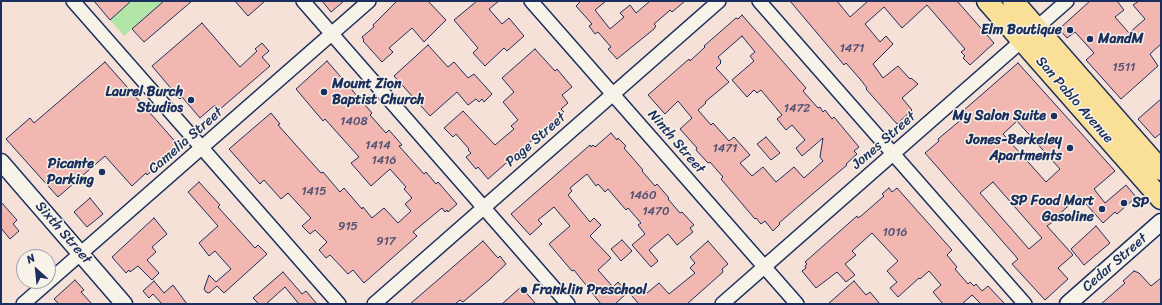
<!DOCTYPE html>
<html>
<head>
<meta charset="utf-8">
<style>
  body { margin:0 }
  #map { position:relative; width:1162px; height:305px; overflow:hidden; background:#f6e1d8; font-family:Sriracha,sans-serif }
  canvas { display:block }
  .frame { position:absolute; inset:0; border:2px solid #1b2f5e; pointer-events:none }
  .north { position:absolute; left:16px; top:249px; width:40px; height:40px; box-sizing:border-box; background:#f7f3e8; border:1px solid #9fa5b1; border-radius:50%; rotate:333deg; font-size:11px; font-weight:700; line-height:16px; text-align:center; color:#1b2f5e }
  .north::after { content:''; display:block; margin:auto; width:14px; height:18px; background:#1b2f5e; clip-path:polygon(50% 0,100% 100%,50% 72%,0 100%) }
</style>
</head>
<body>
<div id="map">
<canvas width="1162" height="305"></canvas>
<div class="frame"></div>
<div class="north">N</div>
</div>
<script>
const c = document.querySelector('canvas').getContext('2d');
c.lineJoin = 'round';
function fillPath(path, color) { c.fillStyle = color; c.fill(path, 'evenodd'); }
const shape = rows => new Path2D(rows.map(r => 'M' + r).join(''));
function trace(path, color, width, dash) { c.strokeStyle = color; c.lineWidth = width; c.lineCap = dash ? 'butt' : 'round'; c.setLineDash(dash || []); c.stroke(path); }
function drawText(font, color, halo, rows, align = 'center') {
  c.font = font + ' Sriracha,sans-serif'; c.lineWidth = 3; c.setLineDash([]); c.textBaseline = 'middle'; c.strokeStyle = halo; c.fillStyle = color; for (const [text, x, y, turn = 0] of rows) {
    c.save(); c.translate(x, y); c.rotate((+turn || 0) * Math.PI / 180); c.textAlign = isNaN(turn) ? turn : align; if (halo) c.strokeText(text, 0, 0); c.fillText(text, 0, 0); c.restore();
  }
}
fillPath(shape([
  [131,1,139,2,140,1,164,1,124,36,110,20]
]), '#b2e6a8');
const building = shape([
  [94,1,131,1,110,20,94,1],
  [164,1,192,1,144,42,132,29,164,1],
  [235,1,265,1,248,16,235,1],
  [322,1,344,1,331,12,322,1],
  [397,1,428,1,446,20,424,42,412,28,389,48,393,52,382,62,363,41,364,40,362,37,374,27,373,25,397,1],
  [477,1,499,1,489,9,502,24,509,18,524,36,507,51,504,48,485,66,473,53,478,48,454,20,477,1],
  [581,1,606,1,595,10,610,29,624,17,620,13,630,5,636,13,650,1,685,1,672,12,670,10,668,12,654,24,656,26,654,29,617,59,608,49,611,47,598,32,595,34,589,26,592,24,576,6,581,1],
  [790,1,837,1,850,17,868,1,957,1,994,43,970,65,963,58,965,56,961,52,965,49,927,5,902,28,884,7,865,24,880,42,886,36,893,44,873,64,883,78,898,66,910,79,911,78,918,84,902,98,912,110,897,124,866,89,867,88,860,79,846,63,844,65,790,1],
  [1090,1,1117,1,1124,10,1115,17,1129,33,1145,19,1133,5,1139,1,1161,1,1161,44,1150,54,1158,66,1121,99,1086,60,1094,53,1075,32,1067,38,1059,29,1090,1],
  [742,15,806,88,803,91,818,108,820,107,823,112,825,110,832,119,834,117,859,147,854,151,857,154,846,164,847,165,809,197,779,223,780,224,773,231,765,221,761,224,756,218,755,219,721,179,723,177,710,162,708,163,696,150,697,148,680,129,692,118,678,101,665,114,648,95,689,59,690,61,705,47,704,46,736,18,738,19,742,15],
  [742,36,755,52,750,56,754,61,732,80,747,97,754,90,757,93,761,90,782,115,777,119,786,130,792,125,805,140,796,148,802,156,823,138,820,157,823,161,804,178,794,167,776,182,763,167,752,176,740,163,750,155,734,137,729,141,713,123,711,125,698,110,706,103,705,102,729,82,716,68,721,63,720,62,721,61,718,57,742,36],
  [202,23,240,67,257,51,255,49,262,43,269,51,262,57,270,66,219,110,215,105,200,118,182,97,180,99,152,66,202,23],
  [428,45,448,67,454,62,468,78,474,74,492,94,484,102,482,99,479,102,476,99,468,105,457,92,430,116,394,76,428,45],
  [535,49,555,71,557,69,572,87,562,95,568,103,561,109,564,112,488,179,478,167,476,169,466,157,471,153,468,150,469,149,456,134,453,137,444,128,463,111,495,145,514,129,511,126,518,120,503,102,514,92,502,78,535,49],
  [327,61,372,113,370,115,386,133,389,130,402,145,399,146,424,174,426,172,436,184,438,182,457,204,448,212,447,210,445,212,442,208,413,232,417,236,364,283,353,270,348,274,330,255,326,258,319,250,327,242,315,230,310,234,302,226,311,218,288,193,281,199,264,180,260,184,229,149,271,113,280,124,278,125,321,173,323,172,340,192,344,188,362,209,363,207,372,218,384,208,398,223,411,211,405,204,412,198,404,189,406,187,390,169,371,186,351,163,359,157,325,119,323,121,296,89,327,61],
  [105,62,180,147,147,175,146,173,132,186,105,156,58,197,6,139,30,118,34,123,105,62],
  [1018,63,1115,171,1094,189,1105,203,1126,185,1136,197,1117,214,1115,212,1103,223,1079,196,1054,219,1055,220,1047,226,1073,255,1058,268,1068,279,1045,300,1012,264,1018,259,925,153,939,141,938,139,968,114,964,110,1018,63],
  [1017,121,1060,169,1046,182,1003,134,1017,121],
  [993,182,1042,238,1029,249,980,193,993,182],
  [1161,99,1161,133,1155,138,1138,119,1161,99],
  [611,133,617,140,618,138,626,146,624,148,643,170,642,171,655,186,657,184,669,198,668,199,680,213,682,212,694,225,690,228,693,232,677,245,668,234,649,250,658,261,651,267,632,245,645,234,638,225,641,223,628,208,626,210,608,189,605,192,598,184,596,186,587,174,570,188,572,191,568,195,590,222,594,218,601,225,590,236,611,258,598,270,613,287,618,282,627,293,615,304,601,304,574,270,572,271,549,244,570,226,554,207,538,220,542,224,530,235,511,214,590,145,591,147,593,145,595,147,611,133],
  [766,137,780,153,771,160,757,144,766,137],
  [199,182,220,205,218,207,255,248,258,245,267,254,224,293,217,286,209,293,206,292,204,289,209,275,216,282,231,269,215,251,209,256,199,243,218,226,188,192,199,182],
  [889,188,892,192,897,188,952,250,947,255,957,267,955,269,968,284,970,282,974,286,976,284,982,291,988,286,1005,304,981,304,972,295,962,304,943,304,933,292,941,285,929,271,920,279,919,278,898,297,890,288,897,282,887,271,898,261,872,233,852,251,856,255,845,264,855,275,846,282,837,272,816,288,802,271,806,268,805,266,807,264,805,262,857,216,858,218,861,216,884,196,882,194,889,188],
  [90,198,103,214,87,227,74,212,90,198],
  [1,202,17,220,13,224,19,231,10,239,1,228,1,202],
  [154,218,167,234,152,247,156,252,147,260,159,273,152,280,138,266,130,272,129,270,126,273,112,257,154,218],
  [1096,226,1110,243,1084,265,1071,249,1096,226],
  [622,240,632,251,621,261,611,249,622,240],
  [483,241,498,258,500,256,506,264,489,280,463,302,460,300,455,304,410,304,483,241],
  [708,241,728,264,722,269,723,272,687,304,639,304,631,295,641,287,647,293,659,283,669,294,695,273,690,268,695,263,690,257,708,241],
  [1134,271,1139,273,1151,286,1161,278,1161,304,1101,304,1125,283,1123,281,1134,271],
  [283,272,302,294,306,291,317,304,299,304,285,287,266,304,259,304,253,298,283,272],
  [75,280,84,290,81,292,92,304,59,304,54,299,75,280],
  [154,281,164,293,173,285,187,304,162,304,153,294,149,298,143,291,154,281],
  [854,281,866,295,870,292,880,304,828,304,854,281],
  [521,287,536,304,502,304,521,287]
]);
fillPath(building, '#f2b7b1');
trace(building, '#1b2f5e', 1);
const minor = shape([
  [73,1,339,304],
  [303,1,568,304],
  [531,1,797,304],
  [759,1,1025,304],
  [23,304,369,1],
  [374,304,719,1],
  [722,304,1067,1]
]);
const tertiary = shape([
  [1,162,124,304],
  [1068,304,1161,222]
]);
const primary = shape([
  [987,1,1161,199],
  [1013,1,1161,170]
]);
trace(minor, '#1b2f5e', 16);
trace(tertiary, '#1b2f5e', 19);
trace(primary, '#1b2f5e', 23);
trace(minor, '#f7f3e8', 13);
trace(tertiary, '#f7f3e8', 16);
trace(primary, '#fadf96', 20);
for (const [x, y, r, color] of [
  [1070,30,4,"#1b2f5e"],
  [1090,39,4,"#1b2f5e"],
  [324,92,4,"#1b2f5e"],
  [191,100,4,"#1b2f5e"],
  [1054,116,4,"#1b2f5e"],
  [1070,148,4,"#1b2f5e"],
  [102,172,4,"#1b2f5e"],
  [1124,203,4,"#1b2f5e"],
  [1102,209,4,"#1b2f5e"],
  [524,290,4,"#1b2f5e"]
]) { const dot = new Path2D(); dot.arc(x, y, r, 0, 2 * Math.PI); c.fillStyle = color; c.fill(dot); trace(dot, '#f7f3e8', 1.5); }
drawText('12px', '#515173', null, [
  ["1471",852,49],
  ["1511",1124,68],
  ["1472",797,109],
  ["1408",354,122],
  ["1414",378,146],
  ["1471",725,149],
  ["1416",384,161],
  ["1415",314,192],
  ["1460",643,196],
  ["1470",656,212],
  ["915",348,227],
  ["1016",895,233],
  ["917",386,242]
]);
drawText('bold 14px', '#1b2f5e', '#f7f3e8', [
  ["Elm Boutique",1062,30],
  ["MandM",1098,39,"left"],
  ["Mount Zion",332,84,"left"],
  ["Baptist Church",332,100,"left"],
  ["Laurel Burch",183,92],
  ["Studios",183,108],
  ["My Salon Suite",1046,116],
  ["Jones-Berkeley",1062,140],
  ["Apartments",1062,156],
  ["Picante",94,164],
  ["Parking",94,180],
  ["SP Food Mart",1094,201],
  ["Gasoline",1094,217],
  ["SP",1132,203,"left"],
  ["Franklin Preschool",532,290,"left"]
], 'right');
drawText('14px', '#1b2f5e', '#f7f3e8', [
  ["San Pablo Avenue",1074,100,49],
  ["Page Street",536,140,-41],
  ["Camelia Street",186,141,-41],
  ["Jones Street",884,141,-41],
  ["Ninth Street",676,142,49],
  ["Sixth Street",63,233,49],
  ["Cedar Street",1115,263,-41]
]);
</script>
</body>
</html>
